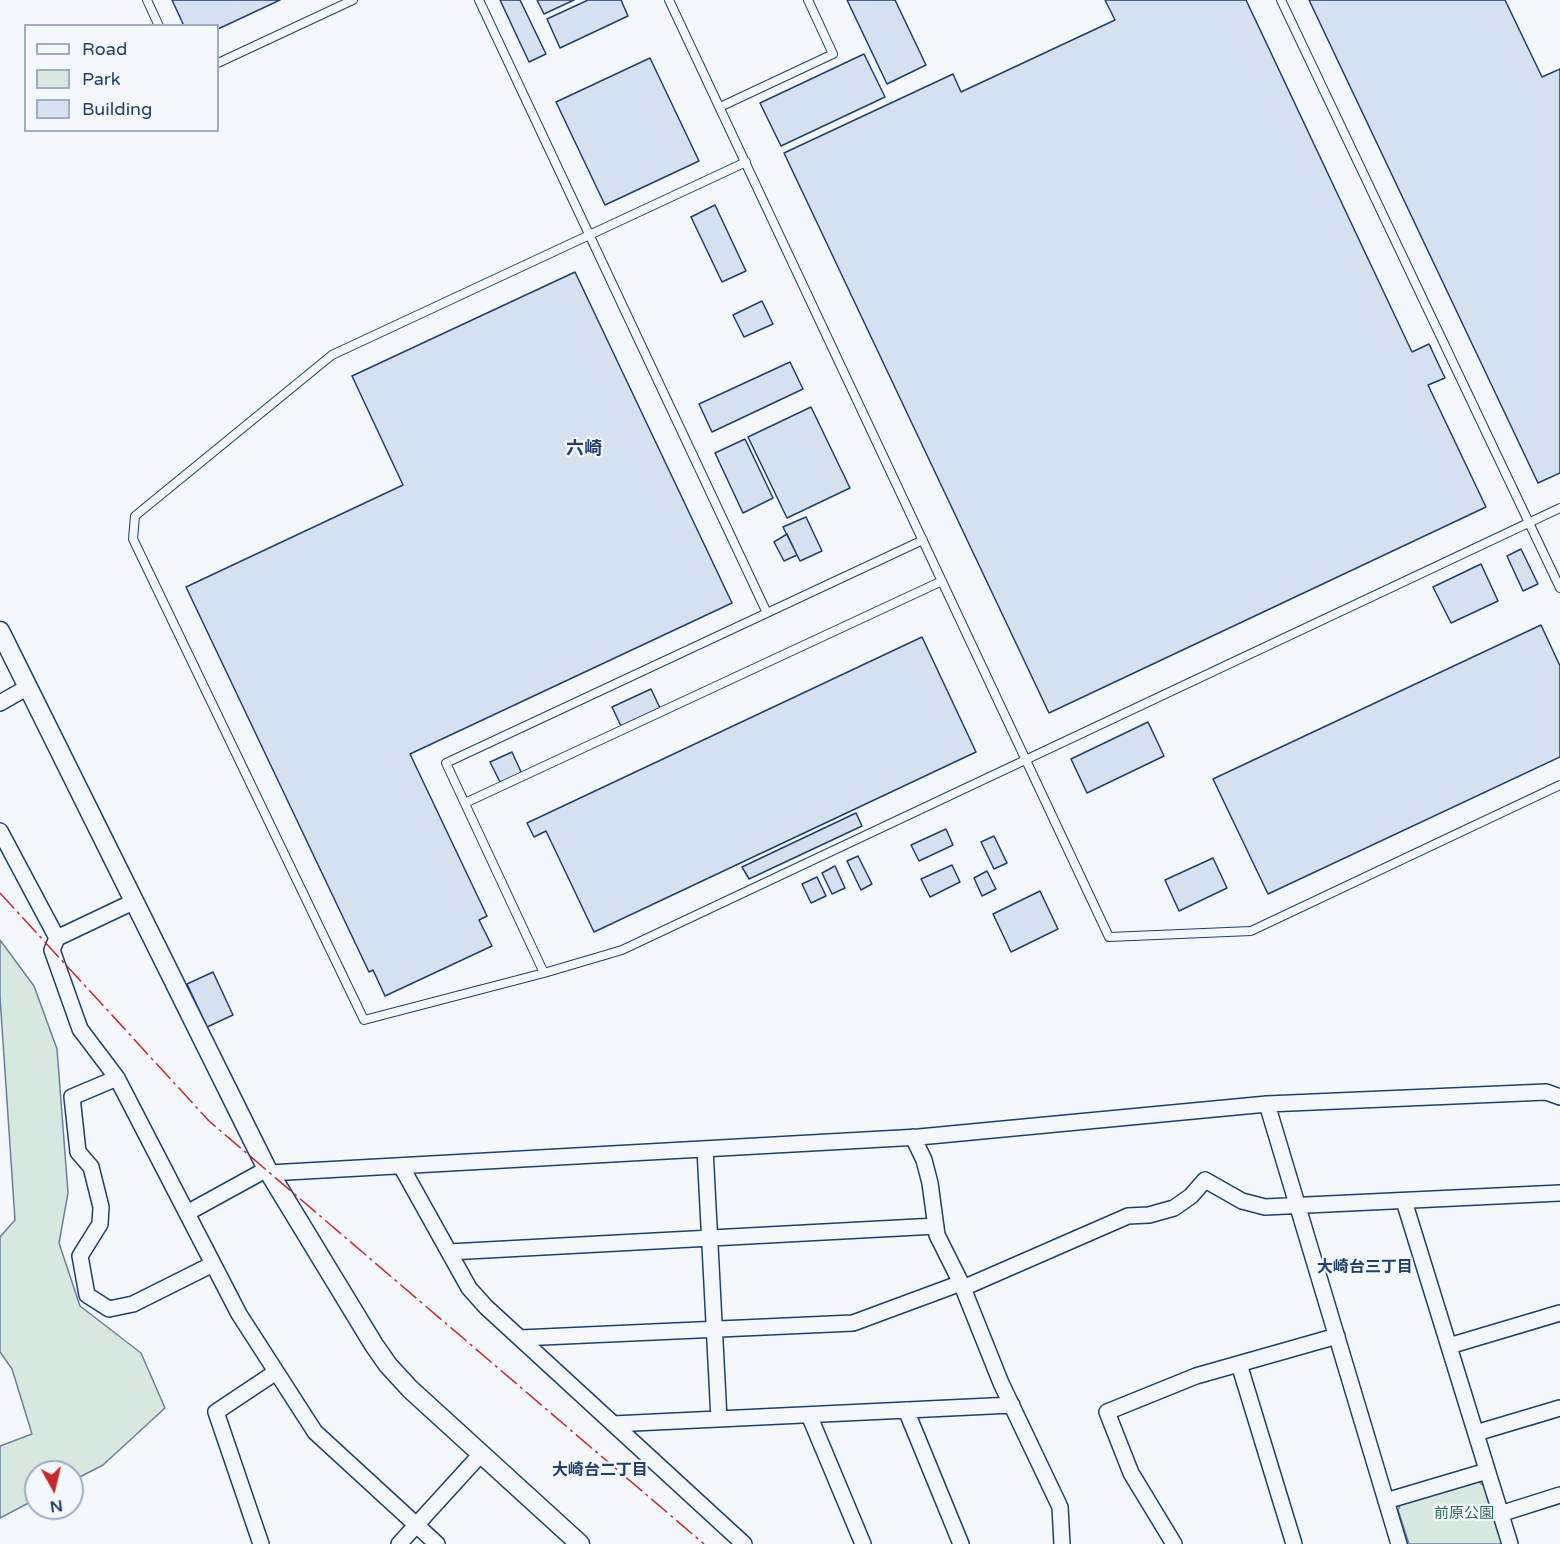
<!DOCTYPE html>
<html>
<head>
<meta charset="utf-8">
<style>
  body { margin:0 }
  #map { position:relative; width:1560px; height:1544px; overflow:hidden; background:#f4f7fb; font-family:"Varela Round",sans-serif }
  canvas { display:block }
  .legend { position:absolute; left:24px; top:24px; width:195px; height:108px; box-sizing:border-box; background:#f4f7fb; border:2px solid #9eadc5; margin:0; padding:8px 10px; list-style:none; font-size:18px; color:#1d3f73 }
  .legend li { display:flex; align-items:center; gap:12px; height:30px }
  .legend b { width:30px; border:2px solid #9eadc5 }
  .north { position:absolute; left:24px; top:1460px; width:60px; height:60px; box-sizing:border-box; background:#f4f7fb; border:2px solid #9eadc5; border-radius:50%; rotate:172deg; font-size:16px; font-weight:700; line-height:24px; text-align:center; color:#1d3f73 }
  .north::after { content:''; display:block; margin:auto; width:21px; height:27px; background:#c62828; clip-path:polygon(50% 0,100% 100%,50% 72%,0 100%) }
</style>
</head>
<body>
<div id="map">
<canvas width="1560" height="1544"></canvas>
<ul class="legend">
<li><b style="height:8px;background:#f4f7fb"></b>Road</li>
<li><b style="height:16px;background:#d7e8df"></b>Park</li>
<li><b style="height:16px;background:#d5e0f0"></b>Building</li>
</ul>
<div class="north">N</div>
</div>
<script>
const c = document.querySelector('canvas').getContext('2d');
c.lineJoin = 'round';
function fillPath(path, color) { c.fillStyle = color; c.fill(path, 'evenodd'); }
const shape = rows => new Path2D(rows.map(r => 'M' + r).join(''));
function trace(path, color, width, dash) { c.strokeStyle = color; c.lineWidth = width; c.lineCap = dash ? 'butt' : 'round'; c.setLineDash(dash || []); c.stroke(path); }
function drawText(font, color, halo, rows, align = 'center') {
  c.font = font + ' "Varela Round","Noto Sans JP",sans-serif'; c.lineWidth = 4.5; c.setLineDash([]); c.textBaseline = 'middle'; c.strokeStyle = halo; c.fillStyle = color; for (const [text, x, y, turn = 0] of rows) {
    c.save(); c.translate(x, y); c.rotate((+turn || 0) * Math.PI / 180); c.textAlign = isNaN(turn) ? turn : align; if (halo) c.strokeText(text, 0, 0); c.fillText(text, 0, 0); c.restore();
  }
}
const green = shape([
  [0,940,34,986,57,1049,68,1193,59,1243,80,1306,141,1353,165,1408,103,1465,72,1481,72,1472,36,1472,36,1499,0,1518,0,1446,32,1434,12,1369,0,1352,0,1237,15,1220,0,997,0,940],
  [1475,1479,1488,1489,1504,1544,1409,1544,1398,1510,1401,1503,1475,1479]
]);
fillPath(green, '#d7e8df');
trace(green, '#687fa3', 1.5);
const building = shape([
  [172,0,280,0,218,29,218,26,184,26,172,0],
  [500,0,520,0,546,54,529,62,500,0],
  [537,0,574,0,544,14,537,0],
  [588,0,621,0,628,16,560,48,547,19,588,0],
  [847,0,895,0,926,65,887,84,847,0],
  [1105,0,1246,0,1412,352,1429,344,1445,378,1428,385,1486,507,1049,713,784,153,953,74,961,92,1115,20,1105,0],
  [1309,0,1505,0,1542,77,1560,69,1560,473,1538,483,1309,0],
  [864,54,885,97,781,146,760,103,864,54],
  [650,58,699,161,605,205,556,102,650,58],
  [715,205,746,271,722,282,691,217,715,205],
  [575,272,732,603,410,754,487,916,479,920,492,946,385,996,373,970,369,972,186,587,403,485,352,376,575,272],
  [762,301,773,324,744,337,733,315,762,301],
  [790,362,803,389,712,432,699,404,790,362],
  [811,407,850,488,787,518,748,437,811,407],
  [745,439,773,498,743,513,715,453,745,439],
  [806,517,822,551,800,561,783,527,806,517],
  [787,534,797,555,784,561,774,542,787,534],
  [1521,549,1538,584,1523,591,1507,556,1521,549],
  [1481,564,1498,601,1451,623,1433,587,1481,564],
  [1541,625,1560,666,1560,757,1268,894,1213,779,1541,625],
  [922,637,976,752,594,932,546,831,534,837,527,823,922,637],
  [651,689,660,708,621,726,612,707,651,689],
  [1148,722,1164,756,1087,793,1071,759,1148,722],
  [512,752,522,774,501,784,490,762,512,752],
  [856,813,862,826,749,879,742,867,856,813],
  [946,829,953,845,919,861,911,845,946,829],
  [994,836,1007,863,994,869,981,842,994,836],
  [858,856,872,884,861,890,847,861,858,856],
  [1213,858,1227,888,1179,911,1165,880,1213,858],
  [952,865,960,882,930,897,921,879,952,865],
  [835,866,845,888,832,894,822,873,835,866],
  [987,871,996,889,982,896,974,878,987,871],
  [817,877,826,896,811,903,802,884,817,877],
  [1040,891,1058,929,1011,952,993,914,1040,891],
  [213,972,233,1015,207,1027,187,984,213,972]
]);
fillPath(building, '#d5e0f0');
trace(building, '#1d3f73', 1.5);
const service = shape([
  [147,0,159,26],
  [479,0,767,613],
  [669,0,1109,937,1251,931,1560,785],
  [1281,0,1560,588],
  [218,63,353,0],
  [720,107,833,54,808,0],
  [746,162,332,355,135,516,133,539,364,1020,544,973,622,950,1560,508],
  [465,803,942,581],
  [544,973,446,763,923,540]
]);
const minor = shape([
  [0,703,28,687],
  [0,831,57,938],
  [135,901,57,938,52,950,80,1029,117,1078,239,1314,315,1432,437,1544],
  [117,1078,72,1097,78,1152,91,1167,101,1207,100,1224,80,1256,87,1295,109,1309,133,1304,213,1264],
  [1267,1104,1399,1544],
  [913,1137,924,1160,930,1183,937,1235,961,1283,1001,1383,1060,1507,1062,1544],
  [705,1149,719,1419],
  [401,1166,469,1288,486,1307,744,1544],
  [269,1173,919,1137,1267,1104,1546,1092,1560,1097],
  [1404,1201,1510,1544],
  [187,1213,267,1169],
  [449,1252,936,1226],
  [963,1288,1128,1216,1149,1215,1174,1208,1191,1196,1205,1180,1242,1201,1265,1207,1560,1193],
  [520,1338,853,1323,961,1283],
  [1449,1346,1560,1313],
  [1239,1364,1294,1544],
  [906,1410,961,1544],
  [809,1415,863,1544],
  [613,1424,1012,1405],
  [1476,1433,1560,1408],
  [1386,1501,1487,1471],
  [1500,1514,1560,1495],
  [261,1544,216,1412,276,1372],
  [399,1544,481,1454],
  [1174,1544,1131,1473,1107,1412,1196,1376,1337,1336]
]);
const tertiary = shape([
  [0,631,267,1169,374,1345,388,1365,410,1389,580,1544]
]);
trace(service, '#1d3f73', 10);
trace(minor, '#1d3f73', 18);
trace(tertiary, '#1d3f73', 21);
trace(service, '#f4f7fb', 8);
trace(minor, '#f4f7fb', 15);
trace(tertiary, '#f4f7fb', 18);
trace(shape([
  [0,893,209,1121,704,1544]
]), '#c62828', 1.5, [21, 4.5, 3, 4.5]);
drawText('15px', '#2c6c60', '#f4f7fb', [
  ["前原公園",1464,1514]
]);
drawText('bold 16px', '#1d3f73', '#f4f7fb', [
  ["大崎台三丁目",1365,1268],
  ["大崎台二丁目",600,1471]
]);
drawText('bold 18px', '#1d3f73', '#f4f7fb', [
  ["六崎",584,449]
]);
</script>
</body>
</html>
